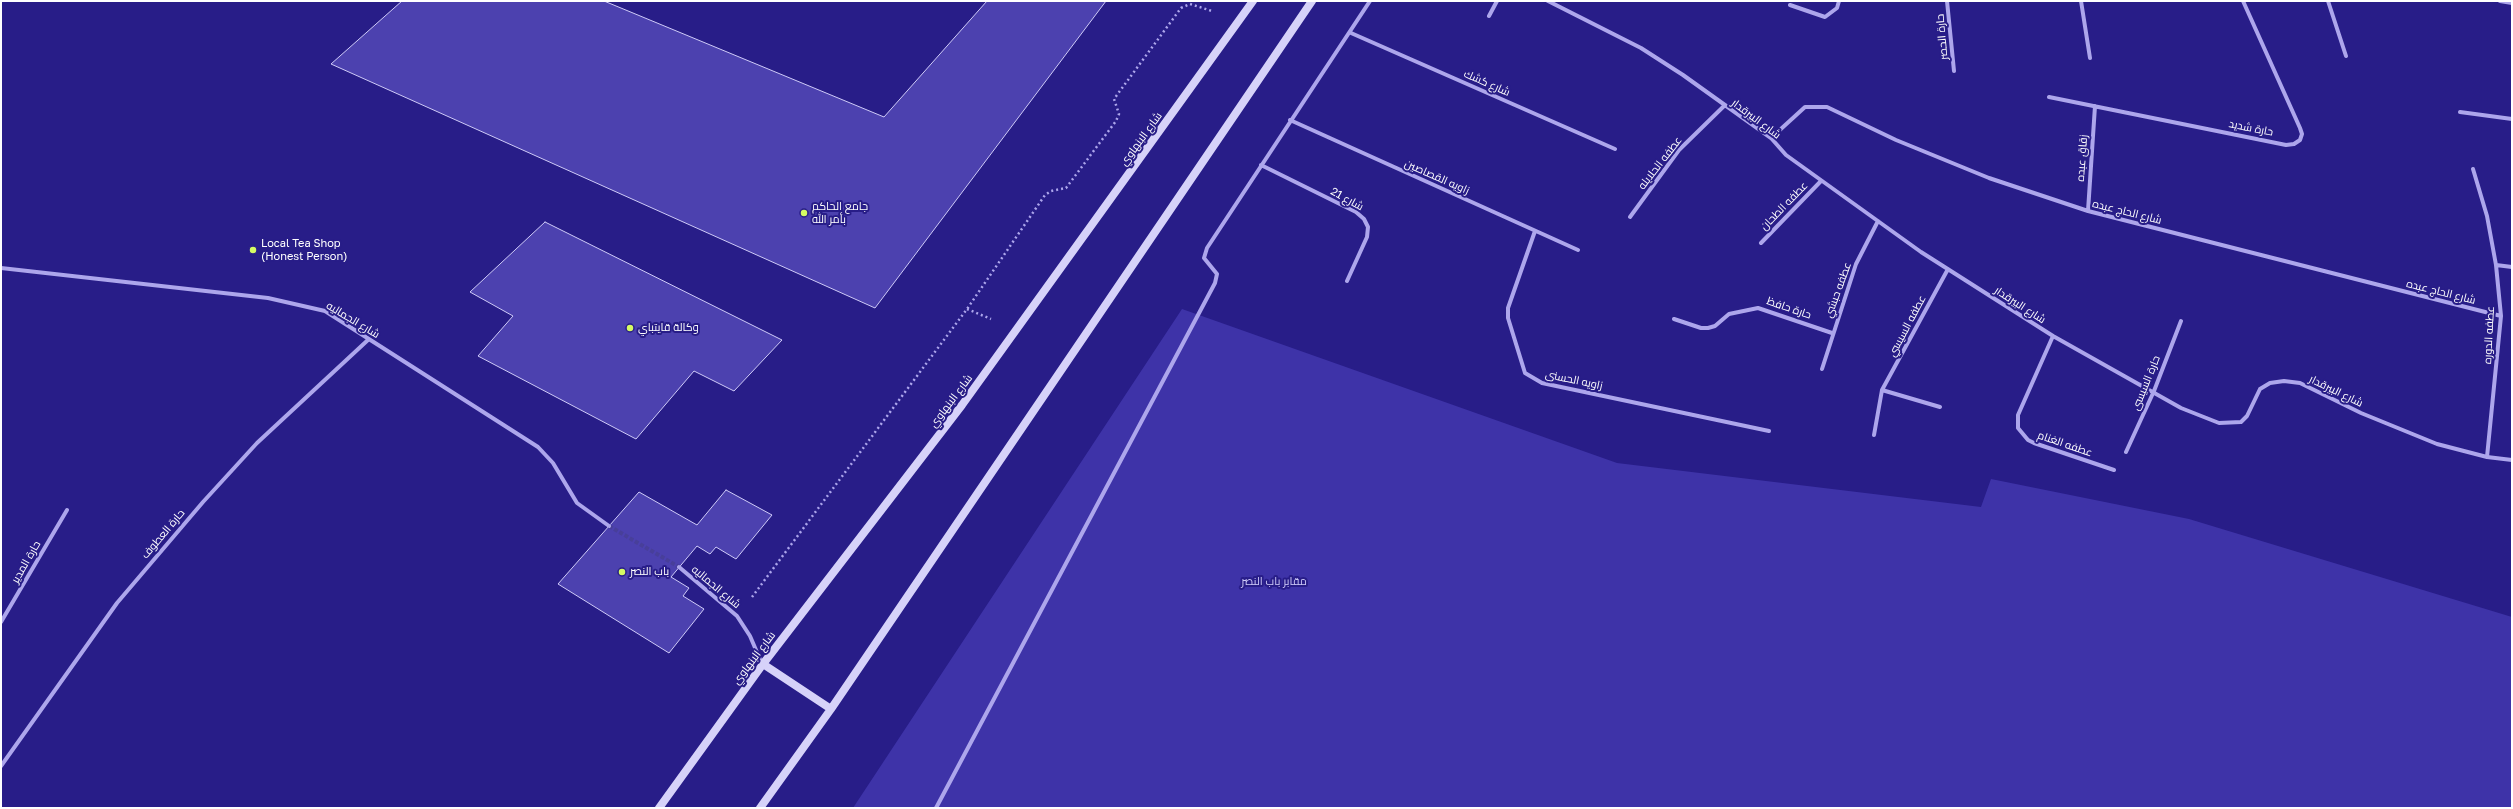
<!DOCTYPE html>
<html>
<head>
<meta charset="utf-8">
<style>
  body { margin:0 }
  #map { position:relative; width:2513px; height:809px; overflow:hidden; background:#281d88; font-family:"Golos Text",sans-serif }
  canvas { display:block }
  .frame { position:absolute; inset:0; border:2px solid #fff; pointer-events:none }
</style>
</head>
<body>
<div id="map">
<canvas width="2513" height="809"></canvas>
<div class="frame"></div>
</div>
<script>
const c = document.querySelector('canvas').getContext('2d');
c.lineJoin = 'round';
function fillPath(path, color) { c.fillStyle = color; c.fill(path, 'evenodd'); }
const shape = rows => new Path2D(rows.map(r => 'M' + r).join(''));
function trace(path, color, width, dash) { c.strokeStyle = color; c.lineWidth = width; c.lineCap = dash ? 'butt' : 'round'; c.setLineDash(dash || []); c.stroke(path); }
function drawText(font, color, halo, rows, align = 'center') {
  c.font = font + ' "Golos Text",Cairo,sans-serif'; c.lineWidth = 4; c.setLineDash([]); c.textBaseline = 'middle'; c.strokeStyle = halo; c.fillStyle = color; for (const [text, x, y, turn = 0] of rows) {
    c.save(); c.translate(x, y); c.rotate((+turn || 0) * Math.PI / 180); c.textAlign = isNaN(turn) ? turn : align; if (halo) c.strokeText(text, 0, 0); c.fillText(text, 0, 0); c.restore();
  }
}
fillPath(shape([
  [1182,309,1617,463,1981,507,1991,479,2189,519,2512,617,2512,808,853,808]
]), '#3e33a8');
const building = shape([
  [402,1,604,1,884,117,987,1,1106,1,875,308,331,64,402,1],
  [545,222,782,340,734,391,694,371,636,439,478,356,513,316,470,292,545,222],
  [726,490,772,515,736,559,716,547,710,554,697,546,671,577,689,588,683,596,704,609,669,653,558,584,639,492,697,525,726,490]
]);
fillPath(building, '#4c41af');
trace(building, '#cfcbf8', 1);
trace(shape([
  [609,526,679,567]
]), '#483f9a', 4, [4, 2]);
trace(shape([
  [967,309,991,319],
  [752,597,967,309,1045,195,1051,191,1066,188,1116,121,1119,114,1114,99,1181,8,1190,4,1212,11]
]), '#ada6ec', 2.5, [2, 3]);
trace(shape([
  [1548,1,1641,48,1683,75,1771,138,1786,155,1921,252,2053,336,2181,408,2219,423,2241,422,2247,416,2260,389,2270,383,2284,381,2300,383,2361,413,2437,444,2487,457,2512,460],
  [1947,1,1954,71],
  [2081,1,2090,58],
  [2328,1,2346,56],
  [2500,1,2512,3],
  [1790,5,1825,17,1837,8,1839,1],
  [1489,16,1497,1],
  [1351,33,1615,149],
  [2049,97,2286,145,2294,144,2300,140,2302,134,2300,128,2243,1],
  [2460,112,2512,119],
  [1290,120,1578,250],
  [1771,138,1805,107,1827,107,1896,140,1989,178,2088,211,2501,316],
  [1261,165,1356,212,1364,219,1368,227,1367,237,1347,281],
  [2473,169,2487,216,2496,265,2501,316,2487,457],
  [2088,211,2095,106],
  [1630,217,1679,150,1724,106],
  [1535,231,1508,308,1508,318,1525,373,1542,383,1769,431],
  [1761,243,1821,181],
  [2496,265,2512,267],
  [1,268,268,298,325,311,538,447,553,463,577,503,609,526],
  [1674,319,1701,328,1708,328,1715,326,1729,314,1758,308,1832,333],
  [2053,336,2018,415,2018,428,2028,440,2034,443,2114,470],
  [1822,369,1856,264,1878,221],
  [1882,390,1940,407],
  [1874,435,1882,390,1948,269],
  [2126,452,2154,391,2181,321],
  [679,567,737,616,750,636,762,664],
  [1,622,67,510],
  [1,766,117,603,203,502,257,443,369,339],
  [936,808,1215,283,1217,274,1204,258,1207,248,1370,1]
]), '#ada6ec', 4);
trace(shape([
  [763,664,831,709],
  [659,808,763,664,962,405,1253,1],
  [760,808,831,709,1312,1]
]), '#d6d2f9', 8);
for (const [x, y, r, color] of [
  [804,213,4,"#d5fb64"],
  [253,250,4,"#d5fb64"],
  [630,328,4,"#d5fb64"],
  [622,572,4,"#d5fb64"]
]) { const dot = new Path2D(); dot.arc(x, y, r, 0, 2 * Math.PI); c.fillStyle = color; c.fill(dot); trace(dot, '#281d88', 1.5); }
drawText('11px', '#fff', '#281d88', [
  ["حارة الحصر",1942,37,-95],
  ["شارع كشك",1487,83,24],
  ["شارع البيرقدار",1756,119,37],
  ["حارة شديد",2251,128,11],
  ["شارع البنهاوي",1141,139,-54],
  ["زقاق عبده",2082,158,-86],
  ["عطفه الحلايله",1660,163,-52],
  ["زاويه القصاصين",1437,177,24],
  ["شارع 21",1347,199,29],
  ["عطفه الطحان",1784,206,-46],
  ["شارع الحاج عبده",2127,212,14],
  ["عطفه حبشي",1838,290,-70],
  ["شارع الحاج عبده",2441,292,14],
  ["شارع البيرقدار",2020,305,33],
  ["حارة حافظ",1789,308,19],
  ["شارع الجماليه",353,320,31],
  ["عطفه السيسي",1907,326,-62],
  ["عطفه الدوره",2489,335,-87],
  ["زاويه الحسنى",1574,380,12],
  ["حارة السيسى",2146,383,-68],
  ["شارع البيرقدار",2336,391,26],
  ["شارع البنهاوي",951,401,-53],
  ["عطفه الغنام",2065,444,19],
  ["حارة العطوف",163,534,-50],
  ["حارة المدير",26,562,-60],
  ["شارع الجماليه",716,587,40],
  ["شارع البنهاوي",754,658,-53]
]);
drawText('11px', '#fff', '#281d88', [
  ["جامع الحاكم",812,207],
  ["بأمر الله",812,220],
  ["Local Tea Shop",261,244],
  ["(Honest Person)",261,257],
  ["وكالة قايتباي",638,328],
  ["باب النصر",630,572]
], 'left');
drawText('11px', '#cfcbf8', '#281d88', [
  ["مقابر باب النصر",1274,582]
]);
</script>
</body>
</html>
